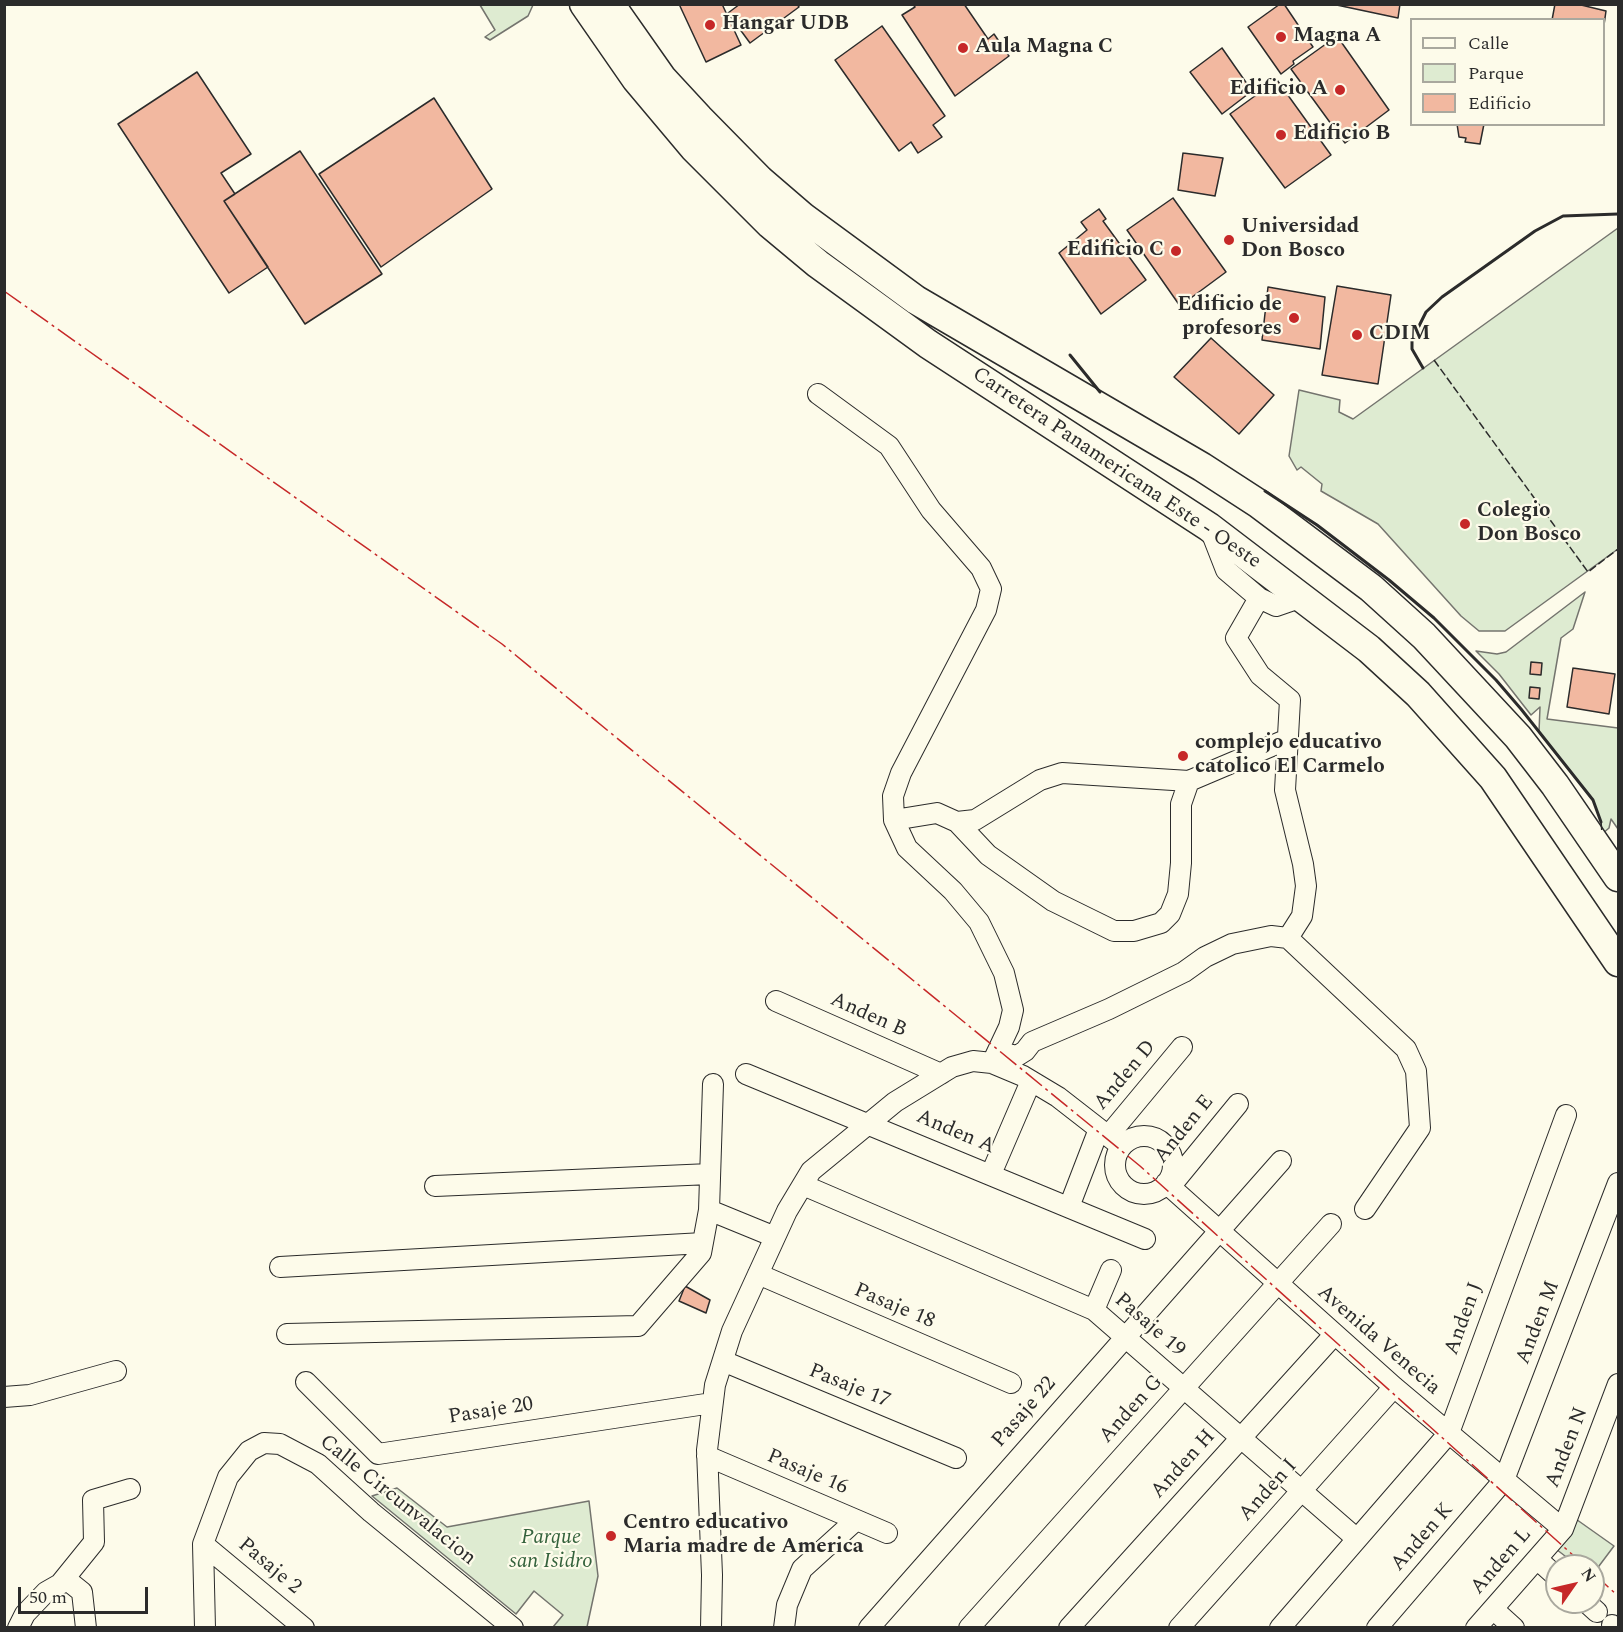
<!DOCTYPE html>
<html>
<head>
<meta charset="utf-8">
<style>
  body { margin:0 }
  #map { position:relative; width:1623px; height:1632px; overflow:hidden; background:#fdfbea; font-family:Spectral,serif }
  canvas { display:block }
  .frame { position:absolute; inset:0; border:6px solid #2b2b2b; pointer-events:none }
  .legend { position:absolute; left:1410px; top:18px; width:195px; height:108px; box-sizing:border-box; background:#fdfbea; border:2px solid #a9a89e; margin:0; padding:8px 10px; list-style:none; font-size:18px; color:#2b2b2b }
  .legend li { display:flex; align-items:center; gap:12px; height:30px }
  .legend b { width:30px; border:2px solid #a9a89e }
  .north { position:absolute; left:1545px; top:1554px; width:60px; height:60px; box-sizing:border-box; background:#fdfbea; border:2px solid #a9a89e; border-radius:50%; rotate:56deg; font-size:16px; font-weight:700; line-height:24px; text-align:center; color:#2b2b2b }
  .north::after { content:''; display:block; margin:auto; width:21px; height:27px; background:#c62828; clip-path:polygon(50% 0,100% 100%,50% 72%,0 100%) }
  .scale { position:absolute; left:18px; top:1587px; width:130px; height:27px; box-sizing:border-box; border:3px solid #2b2b2b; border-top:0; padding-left:8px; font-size:18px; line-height:21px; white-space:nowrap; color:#2b2b2b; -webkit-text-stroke:4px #fdfbea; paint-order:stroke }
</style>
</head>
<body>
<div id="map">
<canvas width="1623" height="1632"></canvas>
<div class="frame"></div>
<ul class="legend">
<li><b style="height:8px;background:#fdfbea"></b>Calle</li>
<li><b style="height:16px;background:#deebd1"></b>Parque</li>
<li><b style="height:16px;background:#f2b8a0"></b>Edificio</li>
</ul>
<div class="north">N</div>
<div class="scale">50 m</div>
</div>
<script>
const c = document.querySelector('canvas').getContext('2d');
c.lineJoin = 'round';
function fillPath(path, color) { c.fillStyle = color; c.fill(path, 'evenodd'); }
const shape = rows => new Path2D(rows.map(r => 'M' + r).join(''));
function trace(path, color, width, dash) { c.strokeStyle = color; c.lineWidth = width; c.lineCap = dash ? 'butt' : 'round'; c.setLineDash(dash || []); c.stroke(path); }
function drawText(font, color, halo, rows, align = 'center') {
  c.font = font + ' Spectral,serif'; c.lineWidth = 4.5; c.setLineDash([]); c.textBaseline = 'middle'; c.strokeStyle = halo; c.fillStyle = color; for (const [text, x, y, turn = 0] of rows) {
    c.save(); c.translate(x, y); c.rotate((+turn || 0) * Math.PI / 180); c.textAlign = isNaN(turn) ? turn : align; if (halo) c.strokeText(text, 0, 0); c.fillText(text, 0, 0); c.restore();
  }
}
const green = shape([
  [480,5,533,5,528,16,490,40,485,37,495,30,480,5],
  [1618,228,1618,549,1505,631,1479,631,1461,616,1378,524,1321,491,1322,484,1301,467,1297,470,1289,456,1299,390,1340,400,1339,412,1353,419,1618,228],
  [1585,592,1573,629,1561,638,1547,719,1618,728,1618,829,1611,819,1609,828,1602,834,1601,822,1593,800,1539,732,1540,707,1531,715,1499,674,1476,651,1497,654,1506,652,1585,592],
  [397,1488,447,1527,589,1501,598,1576,587,1627,553,1627,563,1615,534,1591,516,1614,372,1496,397,1488],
  [1573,1517,1614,1546,1593,1574,1593,1566,1578,1566,1552,1546,1573,1517]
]);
fillPath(green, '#deebd1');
trace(green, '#74746e', 1.5);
const building = shape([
  [679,4,722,4,741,45,706,62,679,4],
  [740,4,797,4,799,7,750,43,728,13,740,4],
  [913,4,964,4,988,39,994,34,1009,56,955,96,902,15,915,7,913,4],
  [1280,4,1284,4,1313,47,1293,61,1294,64,1281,74,1248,27,1280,4],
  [1332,4,1400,4,1398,18,1332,4],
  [1555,4,1577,4,1606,11,1604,25,1604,20,1552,20,1555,4],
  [882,26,945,116,933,125,942,137,918,153,911,142,899,151,835,60,882,26],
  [1337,36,1389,110,1345,143,1291,69,1337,36],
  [1222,48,1252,91,1222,114,1190,72,1222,48],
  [197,72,251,154,221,173,235,194,224,201,268,267,229,293,118,124,197,72],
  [1277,80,1331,155,1285,188,1230,114,1277,80],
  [434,98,492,189,381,267,319,174,434,98],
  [1457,124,1484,124,1480,144,1465,142,1466,138,1459,137,1457,124],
  [300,151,382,274,305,324,224,201,300,151],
  [1183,153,1223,158,1215,196,1178,190,1183,153],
  [1173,198,1226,272,1180,306,1127,230,1173,198],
  [1099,209,1106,219,1103,221,1146,280,1101,314,1059,253,1087,230,1081,222,1099,209],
  [1337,286,1391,295,1378,384,1322,375,1337,286],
  [1268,287,1325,297,1320,349,1262,340,1268,287],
  [1211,338,1274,395,1239,434,1174,377,1211,338],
  [1531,662,1542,663,1541,675,1530,674,1531,662],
  [1573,668,1615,674,1609,714,1567,707,1573,668],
  [1530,687,1540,688,1539,699,1529,698,1530,687],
  [685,1286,710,1300,706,1313,679,1301,685,1286]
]);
fillPath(building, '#f2b8a0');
trace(building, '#2b2b2b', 1.5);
const minor = shape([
  [818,394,889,446,931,510,981,568,991,589,986,610,901,773,893,796,894,820,907,848,953,891,979,922,1004,973,1013,1010,1009,1027,992,1063],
  [1210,529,1226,570,1259,598,1276,606,1302,597],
  [1259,598,1236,638,1260,675,1290,700,1285,790,1303,864,1306,886,1302,916,1288,938],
  [894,820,937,813,957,822,975,820,1040,780,1062,773,1189,781,1288,739],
  [957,822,988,855,1053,901,1114,931,1134,931,1161,923,1170,914,1178,894,1181,863,1181,804,1189,781],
  [776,1001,941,1074],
  [999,1052,1017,1056,1025,1051,1032,1042,1109,1009,1184,972,1205,957,1232,944,1271,936,1288,938,1406,1049,1416,1071,1420,1128,1365,1209],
  [746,1074,1145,1239],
  '1115 1165a29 29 0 1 1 58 0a29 29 0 1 1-58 0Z',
  [1108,1136,1182,1047],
  [991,1174,1031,1081],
  [1166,1183,1394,1387,1563,1529],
  [803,1185,1094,1310,1357,1539],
  [435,1186,710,1174],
  [1170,1187,1238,1104],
  [1069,1207,1099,1129],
  [709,1210,775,1237],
  [280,1267,703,1243],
  [758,1274,1011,1383],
  [1094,1310,1111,1270],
  [287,1334,638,1326,701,1253,709,1210,713,1084],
  [723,1361,956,1458],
  [306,1382,378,1454,712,1403],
  [4,1397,30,1395,116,1371],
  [707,1456,887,1533],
  [203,1544,304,1628],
  [1537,1559,1557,1577],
  [60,1584,94,1542,93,1500,130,1489],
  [1586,1602,1597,1612],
  [1493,1609,1514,1628],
  [1612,1625,1615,1628],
  [18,1628,25,1614,46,1592,67,1580,82,1592,86,1628],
  [205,1628,203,1544,228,1477,249,1451,264,1443,280,1444,318,1464,371,1512,513,1628],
  [711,1628,712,1575,707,1450,715,1385,732,1331,787,1211,811,1171,895,1102,952,1067,973,1061,992,1063,1023,1076,1058,1097,1121,1146],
  [784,1628,787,1605,802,1569,856,1520],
  [869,1628,1281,1161],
  [969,1628,1331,1224],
  [1069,1628,1334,1335],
  [1179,1628,1394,1387],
  [1280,1628,1449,1433,1566,1115],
  [1377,1628,1504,1480,1618,1183],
  [1476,1628,1563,1529,1618,1384]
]);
const highway = shape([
  [584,4,636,79,694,148,770,224,818,264,928,344,1209,527,1369,649,1418,694,1493,778,1618,962],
  [610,4,662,78,699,118,760,180,803,217,916,300,1202,467,1259,504,1371,588,1424,636,1518,737,1555,785,1618,877]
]);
trace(minor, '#2b2b2b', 22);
trace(highway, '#2b2b2b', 31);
trace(minor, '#fdfbea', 20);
trace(highway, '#fdfbea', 28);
trace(shape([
  [1434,360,1588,572,1618,549],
  [1601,822,1602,833]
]), '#2b2b2b', 1.5, [8, 3]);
trace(shape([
  [1070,355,1100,392],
  [1423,368,1412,349,1412,340,1426,312,1442,297,1535,231,1563,216,1618,214],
  [1265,491,1317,525,1389,580,1434,618,1496,680,1521,709,1593,800,1601,822]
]), '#2b2b2b', 3);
trace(shape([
  [4,291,502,644,1140,1166,1585,1566],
  [1593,1573,1618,1596]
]), '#c62828', 1.5, [21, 4.5, 3, 4.5]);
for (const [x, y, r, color] of [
  [710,25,6,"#c62828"],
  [1281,37,6,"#c62828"],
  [963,48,6,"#c62828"],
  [1340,90,6,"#c62828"],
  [1281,135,6,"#c62828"],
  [1229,240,6,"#c62828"],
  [1176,251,6,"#c62828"],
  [1294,318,6,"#c62828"],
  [1357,335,6,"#c62828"],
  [1465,524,6,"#c62828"],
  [1183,756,6,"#c62828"],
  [611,1536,6,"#c62828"]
]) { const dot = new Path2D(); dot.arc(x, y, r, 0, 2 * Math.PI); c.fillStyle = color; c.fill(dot); trace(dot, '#fdfbea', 2); }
drawText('bold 21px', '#2b2b2b', '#fdfbea', [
  ["Hangar UDB",722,25],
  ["Magna A",1293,37],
  ["Aula Magna C",975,48],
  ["Edificio A",1328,90,"right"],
  ["Edificio B",1293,135],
  ["Universidad",1241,228],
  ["Don Bosco",1241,252],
  ["Edificio C",1164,251,"right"],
  ["Edificio de",1282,306,"right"],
  ["profesores",1282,330,"right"],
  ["CDIM",1369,335],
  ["Colegio",1477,512],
  ["Don Bosco",1477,536],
  ["complejo educativo",1195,744],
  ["catolico El Carmelo",1195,768],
  ["Centro educativo",623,1524],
  ["Maria madre de America",623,1548]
], 'left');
drawText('21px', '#2b2b2b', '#fdfbea', [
  ["Carretera Panamericana Este - Oeste",1116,469,34],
  ["Anden B",868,1016,24],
  ["Anden D",1126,1076,-50],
  ["Anden E",1185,1130,-51],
  ["Anden A",955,1133,23],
  ["Pasaje 18",894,1307,23],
  ["Anden J",1465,1319,-70],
  ["Anden M",1539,1323,-69],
  ["Pasaje 19",1149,1326,41],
  ["Avenida Venecia",1378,1341,41],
  ["Pasaje 17",849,1387,22],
  ["Anden G",1132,1410,-48],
  ["Pasaje 20",491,1412,-9],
  ["Pasaje 22",1025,1413,-49],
  ["Anden N",1568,1448,-69],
  ["Anden H",1184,1465,-48],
  ["Pasaje 16",807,1473,23],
  ["Anden I",1269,1491,-48],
  ["Calle Circunvalacion",397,1501,39],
  ["Anden K",1423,1538,-49],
  ["Anden L",1502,1562,-49],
  ["Pasaje 2",269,1567,40]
]);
drawText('italic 21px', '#34623c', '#fdfbea', [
  ["Parque",551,1539],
  ["san Isidro",551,1563]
]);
</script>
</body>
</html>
